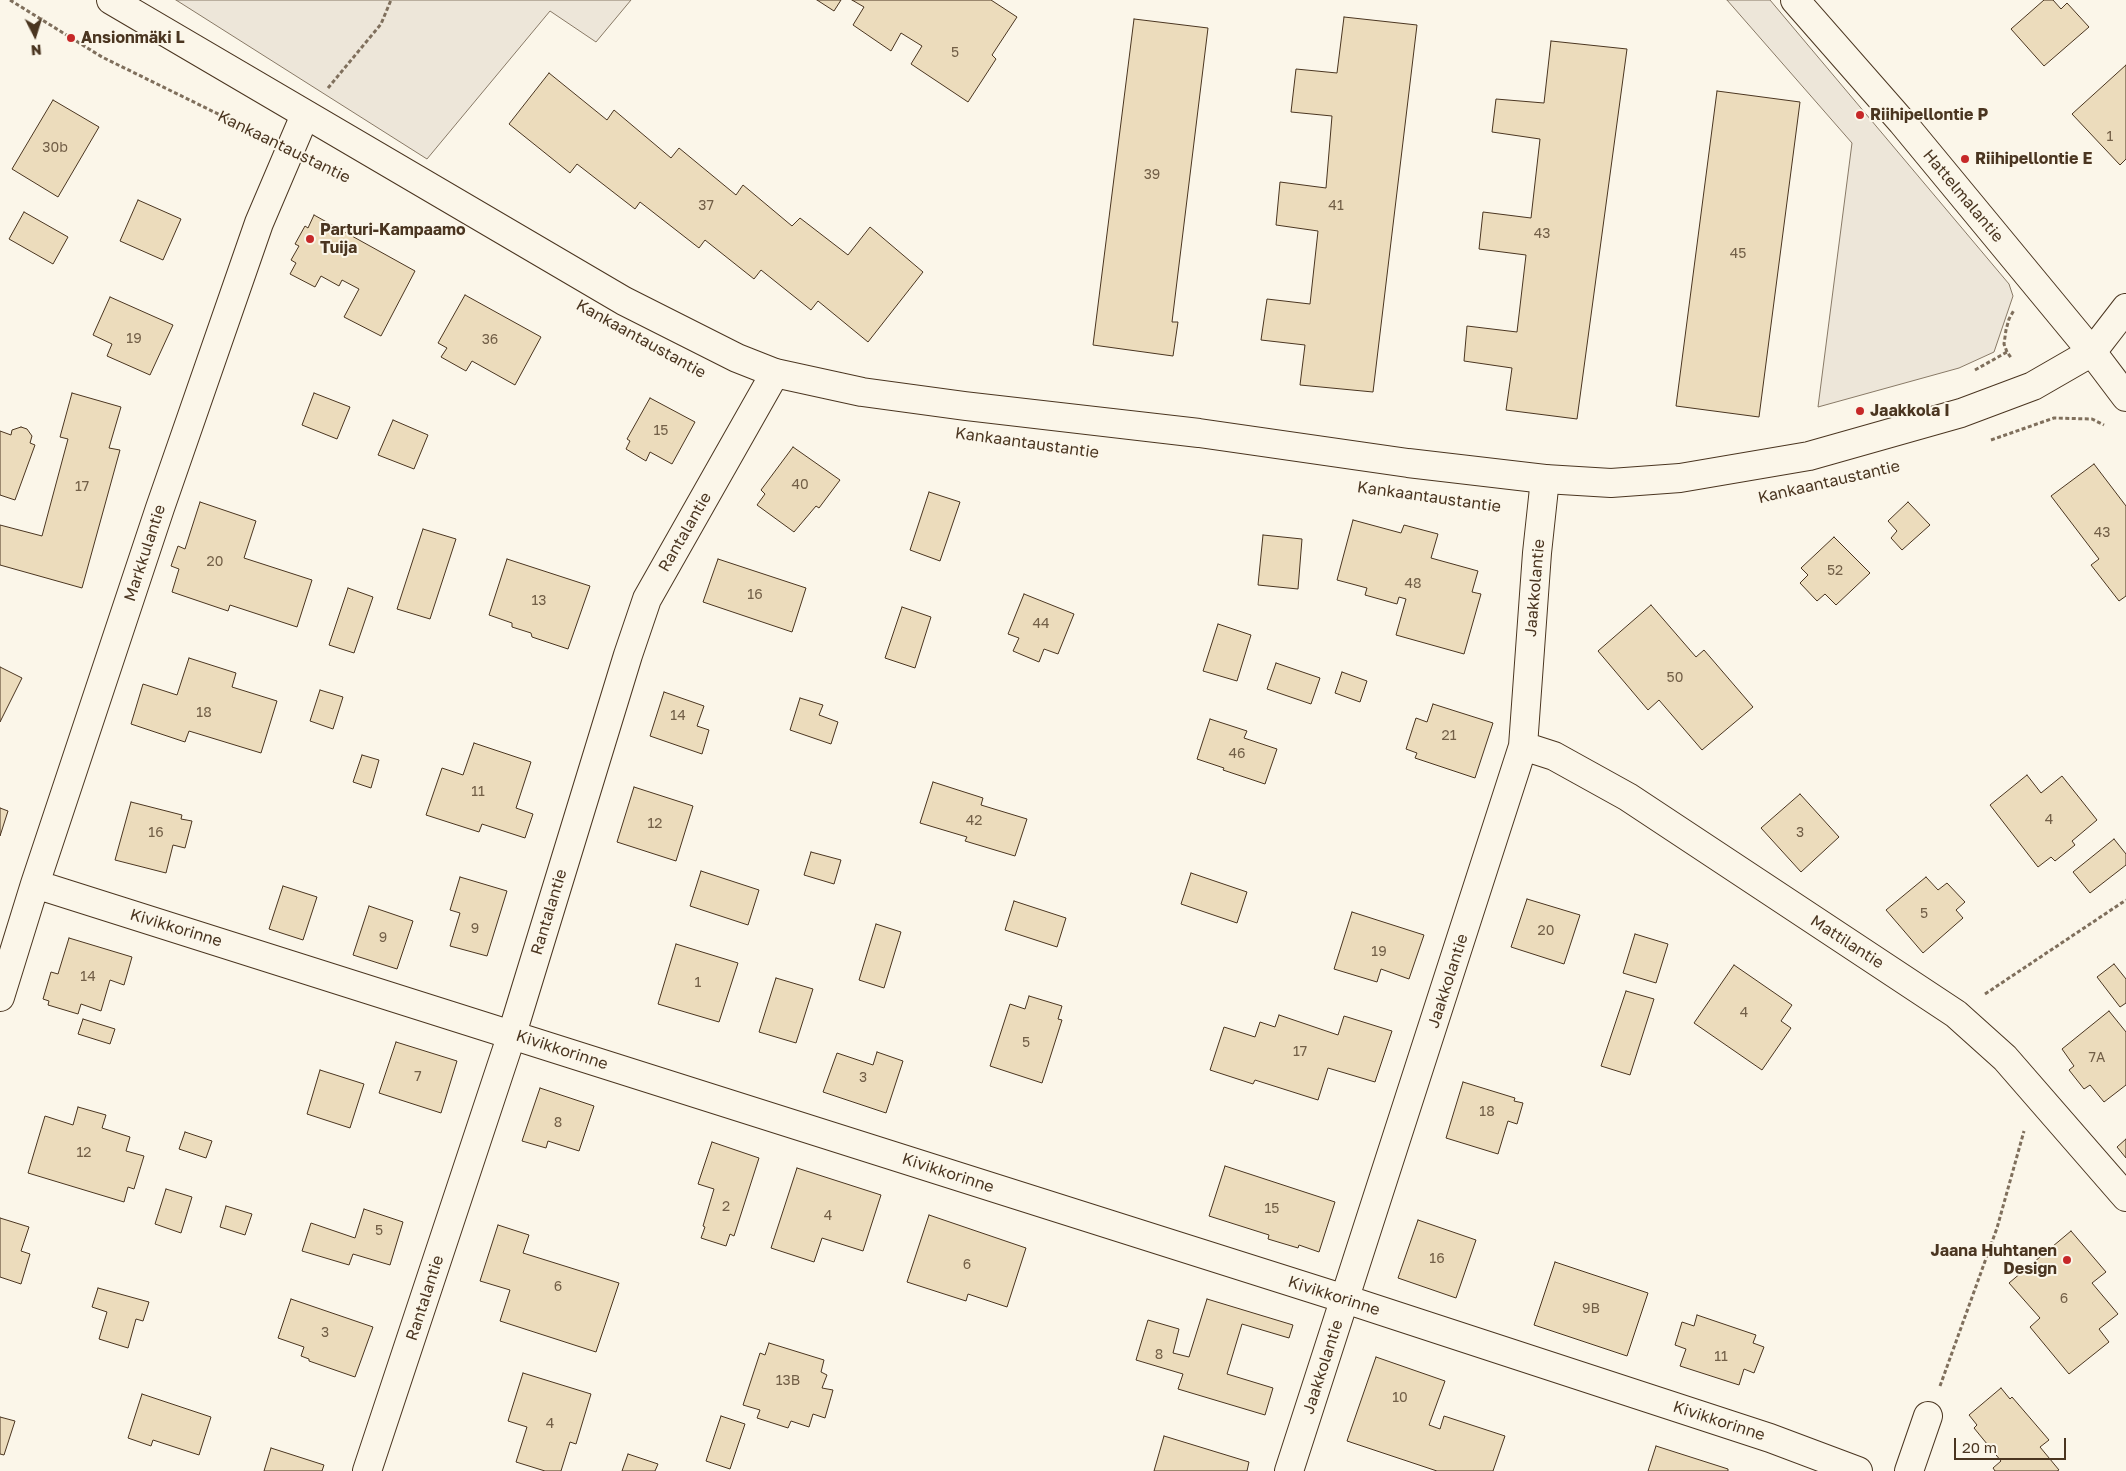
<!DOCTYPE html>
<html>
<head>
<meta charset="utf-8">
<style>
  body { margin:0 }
  #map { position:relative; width:2126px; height:1471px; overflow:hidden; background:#fbf6e9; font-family:"Golos Text",sans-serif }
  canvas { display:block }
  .north { position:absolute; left:10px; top:10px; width:50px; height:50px; -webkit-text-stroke:4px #fbf6e9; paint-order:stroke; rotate:175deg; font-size:14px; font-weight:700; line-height:20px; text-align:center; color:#4a3520 }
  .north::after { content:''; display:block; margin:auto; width:18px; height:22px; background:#4a3520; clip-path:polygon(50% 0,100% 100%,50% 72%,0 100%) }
  .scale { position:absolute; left:1954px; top:1438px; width:112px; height:22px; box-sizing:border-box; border:2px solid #4a3520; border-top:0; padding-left:6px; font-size:15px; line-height:18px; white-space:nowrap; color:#4a3520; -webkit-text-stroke:4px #fbf6e9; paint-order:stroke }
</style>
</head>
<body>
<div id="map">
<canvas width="2126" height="1471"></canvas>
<div class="north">N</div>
<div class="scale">20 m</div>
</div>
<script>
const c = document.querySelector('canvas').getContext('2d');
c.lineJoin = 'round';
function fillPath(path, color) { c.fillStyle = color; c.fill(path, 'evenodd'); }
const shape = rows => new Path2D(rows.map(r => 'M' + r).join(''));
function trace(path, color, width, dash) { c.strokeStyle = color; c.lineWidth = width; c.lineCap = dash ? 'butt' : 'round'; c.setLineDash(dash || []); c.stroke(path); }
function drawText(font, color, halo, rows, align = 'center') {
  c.font = font + ' "Golos Text",sans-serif'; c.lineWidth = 4; c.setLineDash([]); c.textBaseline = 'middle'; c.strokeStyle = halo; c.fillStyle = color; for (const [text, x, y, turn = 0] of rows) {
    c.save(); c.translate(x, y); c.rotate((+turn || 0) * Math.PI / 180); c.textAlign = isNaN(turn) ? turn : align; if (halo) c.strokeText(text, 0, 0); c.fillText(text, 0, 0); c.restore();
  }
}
const green = shape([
  [176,0,631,0,596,42,550,11,427,159,176,0],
  [1727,0,1770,0,2009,284,2013,296,1994,352,1959,368,1818,407,1852,143,1727,0]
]);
fillPath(green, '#ede6d9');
trace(green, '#887966', 1);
const building = shape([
  [817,0,841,0,834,11,817,0],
  [852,0,991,0,1017,17,992,55,996,59,968,102,911,64,922,46,901,33,891,51,853,25,864,7,852,0],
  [2044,0,2053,0,2061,9,2067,3,2089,27,2044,66,2011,29,2044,0],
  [1344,17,1417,25,1373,392,1300,385,1305,345,1261,340,1267,299,1310,304,1318,231,1276,225,1280,182,1326,188,1332,116,1291,112,1296,69,1337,73,1344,17],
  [1134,19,1208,28,1172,322,1178,322,1173,356,1093,345,1134,19],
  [1551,41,1627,49,1577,419,1506,410,1512,368,1464,361,1467,326,1517,332,1526,255,1479,249,1483,212,1531,218,1540,139,1492,132,1496,99,1544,103,1551,41],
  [2126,65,2126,159,2120,165,2072,114,2126,65],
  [549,73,607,120,614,110,671,158,679,148,736,195,743,185,792,226,800,218,848,255,870,227,923,272,868,342,818,301,811,310,761,270,754,279,705,240,699,248,640,202,635,209,577,164,570,173,509,124,549,73],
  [1717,91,1800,102,1759,417,1676,406,1717,91],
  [53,100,99,127,58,197,12,169,53,100],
  [138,200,181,219,163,260,120,241,138,200],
  [24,212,68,237,53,264,9,239,24,212],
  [314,215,415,271,381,336,344,317,359,289,342,280,339,286,321,276,315,287,290,274,296,263,291,260,299,246,295,244,305,226,308,228,314,215],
  [465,295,541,337,515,385,472,361,466,371,441,357,447,348,438,343,465,295],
  [110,297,173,325,150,375,107,356,112,344,93,335,110,297],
  [72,393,121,407,109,448,120,450,82,588,0,565,0,525,42,536,68,439,60,437,72,393],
  [314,393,350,407,337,439,302,425,314,393],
  [650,398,695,422,672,464,650,452,646,461,626,449,630,441,627,439,650,398],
  [393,420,428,435,414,469,378,455,393,420],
  [21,427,27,429,32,436,30,443,35,445,15,500,0,495,0,431,11,435,12,430,21,427],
  [793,447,840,480,819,508,816,506,794,532,757,505,765,494,761,490,793,447],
  [2094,464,2126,506,2126,596,2119,601,2091,565,2099,559,2051,496,2094,464],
  [929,492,960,502,940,561,910,550,929,492],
  [200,502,256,521,244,558,312,580,297,627,230,605,228,611,172,592,179,569,171,566,178,546,185,549,200,502],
  [1908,502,1930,525,1902,550,1891,538,1897,531,1888,521,1908,502],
  [1353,520,1401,533,1404,525,1438,534,1431,558,1478,571,1472,592,1481,594,1464,654,1396,635,1406,599,1399,597,1397,604,1365,595,1367,588,1337,580,1353,520],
  [423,529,456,539,430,619,397,609,423,529],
  [1263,535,1302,539,1298,589,1258,585,1263,535],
  [1834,537,1870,573,1836,605,1825,594,1817,601,1800,583,1808,575,1801,568,1834,537],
  [507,559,590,586,568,649,532,637,531,633,512,627,512,623,489,615,507,559],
  [718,559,806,588,792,632,703,602,718,559],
  [348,588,373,597,354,653,329,645,348,588],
  [1024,594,1074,614,1058,654,1044,649,1039,662,1013,651,1019,638,1008,634,1024,594],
  [1651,605,1696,657,1704,650,1753,707,1702,750,1659,700,1648,710,1598,651,1651,605],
  [902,607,931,617,915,668,885,658,902,607],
  [1218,624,1251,635,1237,681,1203,671,1218,624],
  [189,658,236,673,232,687,277,701,261,753,189,731,185,742,131,724,143,684,177,695,189,658],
  [1276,663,1320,678,1311,704,1267,689,1276,663],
  [0,667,22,678,0,722,0,667],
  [1342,672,1367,681,1360,702,1335,693,1342,672],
  [320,690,343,697,333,729,310,721,320,690],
  [664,692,704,706,697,726,709,730,702,754,650,736,664,692],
  [800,698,823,705,819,715,838,722,831,744,790,730,800,698],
  [1433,704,1493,723,1475,778,1415,758,1417,753,1406,749,1416,718,1427,722,1433,704],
  [1210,719,1247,731,1244,738,1277,749,1265,784,1223,770,1224,768,1197,759,1210,719],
  [474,743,531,762,516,808,533,814,525,838,482,824,479,832,426,815,442,768,463,775,474,743],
  [362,755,379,760,371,788,353,782,362,755],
  [2027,775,2041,793,2062,776,2097,820,2072,841,2075,845,2055,861,2051,857,2038,867,1990,805,2027,775],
  [933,782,983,798,981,805,1027,819,1015,856,965,841,967,837,920,823,933,782],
  [634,787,693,806,676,861,617,842,634,787],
  [1800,794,1839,837,1801,872,1761,828,1800,794],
  [131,802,182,815,181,819,192,821,185,848,173,845,166,873,115,860,131,802],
  [0,808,8,811,0,836,0,808],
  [2114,839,2126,854,2126,865,2090,893,2073,872,2114,839],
  [811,852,841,860,834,884,804,875,811,852],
  [701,871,759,890,748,925,690,906,701,871],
  [1191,873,1247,892,1237,923,1181,904,1191,873],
  [460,877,507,891,487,956,450,946,460,913,450,910,460,877],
  [1926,877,1938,890,1947,883,1965,902,1956,910,1963,918,1923,953,1886,910,1926,877],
  [283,886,317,897,303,940,269,929,283,886],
  [1527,899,1580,915,1564,964,1511,947,1527,899],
  [1014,901,1066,918,1057,947,1005,930,1014,901],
  [369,906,413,921,397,969,353,955,369,906],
  [1352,912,1424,935,1409,979,1381,969,1377,982,1334,969,1352,912],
  [876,924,901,932,884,988,859,980,876,924],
  [1635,934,1668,944,1656,983,1623,973,1635,934],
  [69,938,132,957,124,985,110,980,101,1011,81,1004,78,1014,48,1005,49,1001,43,999,51,972,58,974,69,938],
  [676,944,738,963,719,1022,658,1004,676,944],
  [2114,964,2126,979,2126,1003,2120,1007,2097,977,2114,964],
  [1734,965,1792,1005,1781,1021,1791,1028,1762,1070,1694,1023,1734,965],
  [776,978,813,989,796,1043,759,1032,776,978],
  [1626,991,1654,999,1630,1075,1601,1066,1626,991],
  [1029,996,1062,1006,1058,1019,1062,1020,1042,1083,990,1066,1010,1004,1025,1009,1029,996],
  [2109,1011,2126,1032,2126,1085,2104,1102,2090,1085,2084,1089,2069,1070,2074,1066,2062,1049,2109,1011],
  [1279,1015,1338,1035,1344,1016,1392,1031,1375,1082,1328,1068,1318,1100,1255,1080,1253,1084,1210,1070,1224,1027,1255,1037,1260,1022,1275,1027,1279,1015],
  [83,1019,115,1029,110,1044,78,1034,83,1019],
  [396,1042,457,1061,441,1113,379,1093,396,1042],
  [877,1052,903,1061,886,1113,823,1092,837,1053,873,1065,877,1052],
  [320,1070,364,1084,350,1128,307,1114,320,1070],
  [1463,1082,1515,1098,1514,1101,1523,1103,1517,1124,1508,1121,1498,1154,1446,1138,1463,1082],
  [540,1088,594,1106,579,1151,548,1141,546,1148,522,1141,540,1088],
  [78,1107,106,1115,102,1128,130,1137,126,1151,144,1156,134,1189,128,1187,124,1202,28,1173,45,1116,73,1125,78,1107],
  [185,1132,212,1141,206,1158,179,1149,185,1132],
  [2126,1139,2126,1158,2117,1147,2126,1139],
  [712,1142,759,1158,734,1236,730,1234,726,1246,701,1238,705,1227,703,1226,714,1189,698,1184,712,1142],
  [1225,1166,1335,1202,1319,1252,1299,1245,1298,1248,1268,1239,1269,1235,1209,1216,1225,1166],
  [797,1168,881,1195,863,1251,822,1238,814,1262,771,1248,797,1168],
  [166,1189,192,1197,181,1233,155,1224,166,1189],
  [226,1206,252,1214,245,1235,220,1227,226,1206],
  [364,1209,403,1222,390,1265,353,1254,349,1265,302,1251,311,1223,355,1238,364,1209],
  [929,1215,1026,1248,1007,1307,968,1294,966,1301,907,1282,929,1215],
  [0,1218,29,1227,21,1251,30,1254,21,1284,0,1277,0,1218],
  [1418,1220,1476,1240,1456,1298,1398,1278,1418,1220],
  [498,1225,529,1235,523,1253,619,1283,596,1352,500,1321,510,1290,480,1281,498,1225],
  [2071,1231,2106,1272,2092,1283,2118,1314,2099,1329,2109,1342,2069,1374,2030,1327,2040,1318,2009,1283,2071,1231],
  [1555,1262,1648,1293,1627,1356,1534,1325,1555,1262],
  [98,1288,149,1302,143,1321,136,1319,128,1348,99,1339,107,1312,92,1307,98,1288],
  [291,1299,373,1327,355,1377,309,1361,309,1359,301,1356,304,1347,278,1338,291,1299],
  [1207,1299,1293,1325,1289,1338,1242,1324,1227,1374,1273,1388,1265,1415,1178,1389,1183,1374,1136,1360,1148,1320,1179,1329,1173,1353,1189,1357,1207,1299],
  [1697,1315,1756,1335,1753,1343,1764,1347,1754,1373,1744,1369,1739,1385,1680,1366,1686,1349,1675,1345,1682,1322,1694,1326,1697,1315],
  [769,1343,824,1360,821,1372,827,1375,822,1388,833,1390,825,1418,813,1414,809,1427,791,1421,788,1428,757,1418,760,1410,743,1405,760,1353,765,1355,769,1343],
  [1376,1357,1445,1381,1429,1425,1440,1429,1444,1416,1505,1436,1493,1471,1437,1471,1347,1441,1376,1357],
  [523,1373,591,1394,576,1444,570,1442,561,1471,545,1471,516,1462,527,1427,508,1421,523,1373],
  [2001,1388,2010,1399,2012,1397,2049,1440,2040,1447,2059,1470,2057,1471,1995,1471,1993,1468,2001,1461,1974,1428,1977,1425,1969,1415,2001,1388],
  [142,1394,211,1417,199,1455,153,1440,151,1446,128,1438,142,1394],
  [721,1416,745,1424,730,1469,706,1461,721,1416],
  [0,1417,15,1421,4,1455,0,1454,0,1417],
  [1164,1436,1249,1462,1247,1471,1154,1471,1164,1436],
  [1656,1446,1728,1469,1728,1471,1648,1471,1656,1446],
  [271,1448,324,1465,322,1471,264,1471,271,1448],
  [628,1454,658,1464,655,1471,622,1471,628,1454]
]);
fillPath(building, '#ecdcbc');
trace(building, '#4a3520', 1);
const street = shape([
  [2092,352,2126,308],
  [1523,746,1554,756,1628,797,1956,1014,2005,1058,2126,1197],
  [35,884,1345,1299,1770,1438,1858,1471],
  [0,997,35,884,160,508,259,223,305,115],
  [367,1471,512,1034,628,655,647,599,775,373],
  [1289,1471,1523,746,1537,553,1545,479],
  [1909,1471,1928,1416]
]);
const secondary = shape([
  [111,0,624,301,737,358,775,373,862,392,965,406,1199,433,1408,463,1545,479,1611,483,1680,478,1809,456,1961,413,2033,386,2092,352],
  [1795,0,1902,122,2092,352,2126,397]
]);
trace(street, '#4a3520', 30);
trace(secondary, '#4a3520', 30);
trace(shape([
  [10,0,102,57,261,135],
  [328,88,381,24,391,0],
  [2007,352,2004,344,2006,330,2009,319,2014,310],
  [1975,370,2007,352,2012,359],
  [1991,440,2054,418,2092,419,2104,425],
  [1985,994,2126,900],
  [1940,1386,1997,1228,2024,1131]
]), '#7f6f5c', 3, [4, 2.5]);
trace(street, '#fbf6e9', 28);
trace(secondary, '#fbf6e9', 28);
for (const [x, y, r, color] of [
  [71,38,5,"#c62828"],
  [1860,115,5,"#c62828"],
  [1965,159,5,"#c62828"],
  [310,239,5,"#c62828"],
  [1860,411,5,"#c62828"],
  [2067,1260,5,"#c62828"]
]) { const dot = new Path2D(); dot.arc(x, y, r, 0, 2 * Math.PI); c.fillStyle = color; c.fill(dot); trace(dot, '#fbf6e9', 2); }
drawText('14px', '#725f47', null, [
  ["5",955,53],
  ["1",2110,137],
  ["30b",55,148],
  ["39",1152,175],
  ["37",706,206],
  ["41",1336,206],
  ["43",1542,234],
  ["45",1738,254],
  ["19",134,339],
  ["36",490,340],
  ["15",661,431],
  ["40",800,485],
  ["17",82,487],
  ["43",2102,533],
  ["20",215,562],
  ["52",1835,571],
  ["48",1413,584],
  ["16",755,595],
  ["13",539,601],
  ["44",1041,624],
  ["50",1675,678],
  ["18",204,713],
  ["14",678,716],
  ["21",1449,736],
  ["46",1237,754],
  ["11",478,792],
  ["4",2049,820],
  ["42",974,821],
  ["12",655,824],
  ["16",156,833],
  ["3",1800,833],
  ["5",1924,914],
  ["9",475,929],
  ["20",1546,931],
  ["9",383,938],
  ["19",1379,952],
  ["14",88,977],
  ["1",698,983],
  ["4",1744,1013],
  ["5",1026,1043],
  ["17",1300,1052],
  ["7A",2097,1058],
  ["7",418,1077],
  ["3",863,1078],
  ["18",1487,1112],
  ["8",558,1123],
  ["12",84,1153],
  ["2",726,1207],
  ["15",1272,1209],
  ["4",828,1216],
  ["5",379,1231],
  ["16",1437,1259],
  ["6",967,1265],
  ["6",558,1287],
  ["6",2064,1299],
  ["9B",1591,1309],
  ["3",325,1333],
  ["8",1159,1355],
  ["11",1721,1357],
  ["13B",788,1381],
  ["10",1400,1398],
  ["4",550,1424]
]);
drawText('bold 16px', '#4a3520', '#fbf6e9', [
  ["Ansionmäki L",81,38],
  ["Riihipellontie P",1870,115],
  ["Riihipellontie E",1975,159],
  ["Parturi-Kampaamo",320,230],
  ["Tuija",320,248],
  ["Jaakkola I",1870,411],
  ["Jaana Huhtanen",2057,1251,"right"],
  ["Design",2057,1269,"right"]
], 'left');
drawText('16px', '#4a3520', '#fbf6e9', [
  ["Kankaantaustantie",284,147,26],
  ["Hattelmalantie",1963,196,50],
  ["Kankaantaustantie",641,339,29],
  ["Kankaantaustantie",1027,443,8],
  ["Kankaantaustantie",1829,482,-13],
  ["Kankaantaustantie",1429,497,8],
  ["Rantalantie",685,532,-60],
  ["Markkulantie",145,553,-72],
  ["Jaakkolantie",1535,588,-85],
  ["Rantalantie",549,912,-73],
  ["Kivikkorinne",176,928,17],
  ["Mattilantie",1847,942,33],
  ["Jaakkolantie",1448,981,-72],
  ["Kivikkorinne",562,1050,18],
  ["Kivikkorinne",948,1173,18],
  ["Kivikkorinne",1334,1296,18],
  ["Rantalantie",425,1298,-72],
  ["Jaakkolantie",1323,1367,-72],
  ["Kivikkorinne",1719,1421,18]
]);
</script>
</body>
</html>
